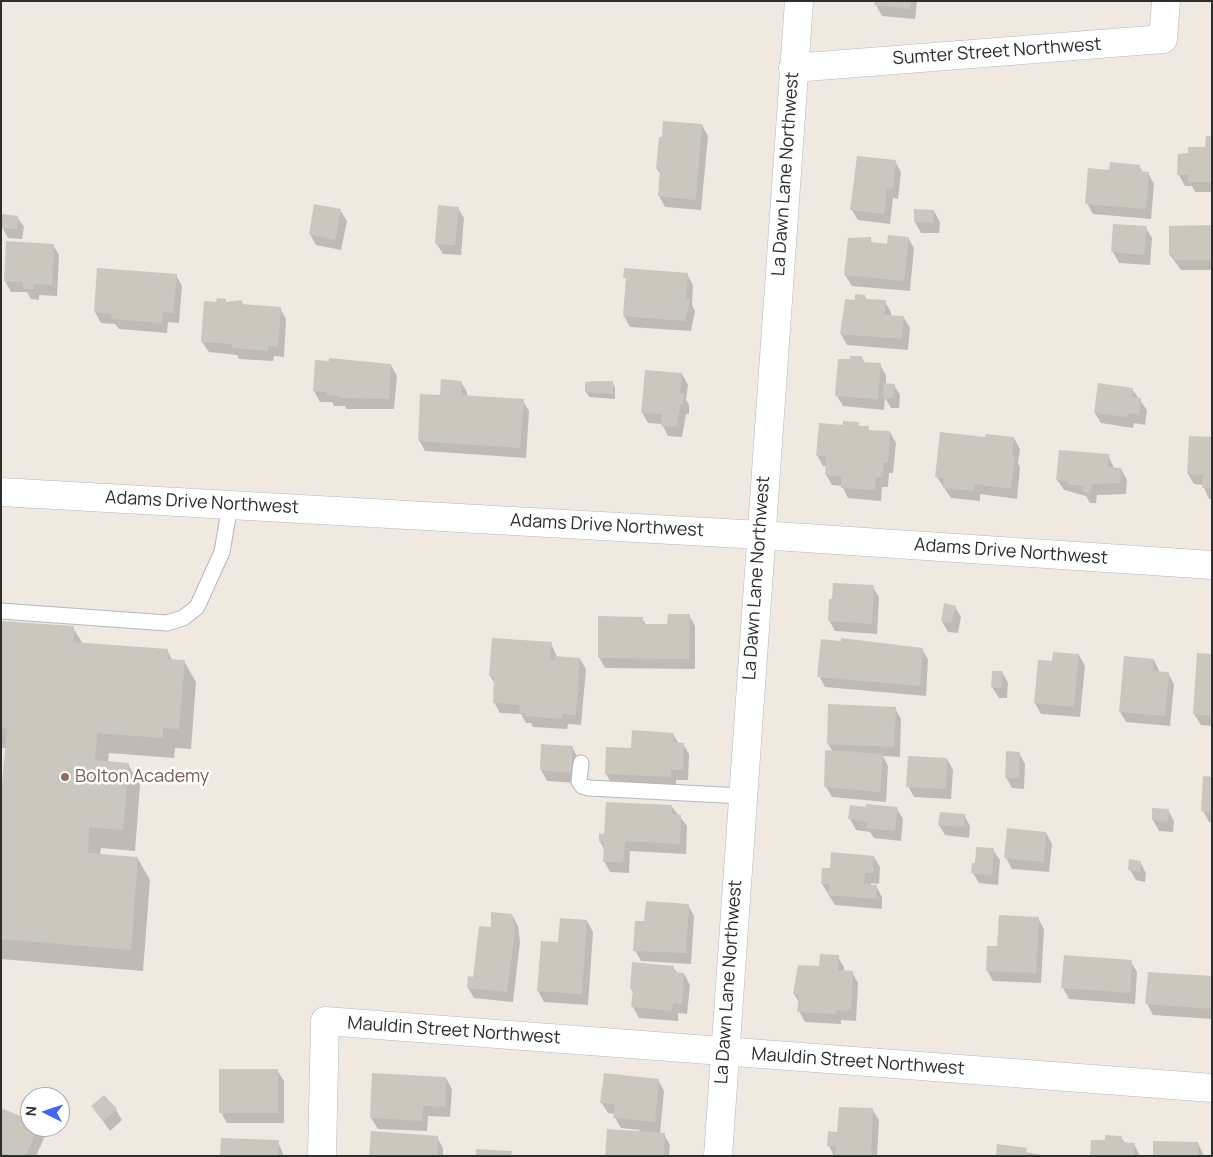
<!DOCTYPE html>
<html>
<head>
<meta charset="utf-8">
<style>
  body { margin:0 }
  #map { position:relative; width:1213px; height:1157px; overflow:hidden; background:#efe9e1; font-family:Manrope,sans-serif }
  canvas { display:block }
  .frame { position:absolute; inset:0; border:2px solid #2e2e2e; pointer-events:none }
  .north { position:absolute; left:20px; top:1087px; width:50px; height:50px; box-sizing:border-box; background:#fff; border:1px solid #ababab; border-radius:50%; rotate:274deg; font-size:14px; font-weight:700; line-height:20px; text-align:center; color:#2e2e2e }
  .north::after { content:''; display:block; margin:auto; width:18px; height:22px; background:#4264fb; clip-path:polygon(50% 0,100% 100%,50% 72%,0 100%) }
</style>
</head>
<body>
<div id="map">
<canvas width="1213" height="1157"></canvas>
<div class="frame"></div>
<div class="north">N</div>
</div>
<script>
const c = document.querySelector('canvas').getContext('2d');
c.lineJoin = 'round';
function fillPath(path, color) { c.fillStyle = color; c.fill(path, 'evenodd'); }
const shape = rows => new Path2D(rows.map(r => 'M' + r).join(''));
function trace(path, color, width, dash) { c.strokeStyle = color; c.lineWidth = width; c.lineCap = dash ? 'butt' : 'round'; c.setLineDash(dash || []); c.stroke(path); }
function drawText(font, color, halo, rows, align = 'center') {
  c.font = font + ' Manrope,sans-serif'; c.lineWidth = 5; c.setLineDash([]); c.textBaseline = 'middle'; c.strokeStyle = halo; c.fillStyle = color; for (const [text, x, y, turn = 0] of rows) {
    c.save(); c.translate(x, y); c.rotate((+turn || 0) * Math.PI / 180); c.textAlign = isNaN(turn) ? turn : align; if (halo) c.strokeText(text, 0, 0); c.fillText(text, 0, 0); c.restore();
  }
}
fillPath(shape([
  [876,1,917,1,915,19,882,16,876,5],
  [702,125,708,136,701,210,665,207,659,196,661,175,657,169],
  [1212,138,1212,192,1195,192,1192,186,1185,186,1179,175,1179,155,1189,155,1206,149],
  [895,161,901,172,898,199,893,198,890,224,858,220,852,210],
  [1139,166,1143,173,1148,173,1154,184,1151,219,1093,214,1087,203,1111,171],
  [458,208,464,218,461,255,443,254,436,243],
  [340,210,347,221,341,250,316,245,310,234],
  [934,211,940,222,939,233,921,233,915,222],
  [17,217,24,227,22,239,8,238,2,227],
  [1210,227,1212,230,1212,270,1181,270,1170,255],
  [1146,228,1152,238,1150,265,1119,263,1113,252],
  [908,238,914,248,910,291,852,286,845,275,849,239,870,239,873,244,888,245],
  [53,245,59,255,57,296,39,295,39,300,31,299,27,292,11,292,5,281],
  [98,270,176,275,182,286,179,323,168,322,167,333,119,329,115,324,101,323,95,312],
  [687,274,693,285,692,305,695,311,691,331,630,327,624,316,627,282,625,277],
  [865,296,867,300,885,302,891,312,891,316,904,318,910,328,908,350,847,345,841,334,856,301],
  [225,300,227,303,242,302,244,305,280,308,286,319,284,357,274,356,273,361,239,359,237,355,209,352,202,342,218,304],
  [862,358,865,363,880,365,886,375,886,384,894,385,900,395,899,408,891,408,885,398,884,410,843,406,837,396,851,361],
  [391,365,397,376,394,409,346,409,345,406,334,406,332,402,320,402,314,391],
  [682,374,688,385,686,400,689,405,689,414,686,414,682,437,668,436,662,424,648,423,642,412],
  [461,382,467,392,467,397,523,401,529,411,526,458,425,451,419,440,441,397],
  [612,382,615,387,615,399,589,397,586,392],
  [1132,389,1147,410,1145,425,1134,423,1133,428,1101,423,1095,413],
  [858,424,860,427,868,428,870,431,890,432,896,443,893,473,889,473,888,487,882,487,881,501,848,498,842,486,832,485,826,475,827,466,823,466,817,455,844,426],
  [986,438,1014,438,1020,449,1018,463,1020,468,1017,499,980,494,980,501,951,498,937,477],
  [1212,438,1212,499,1209,499,1203,485,1194,484,1188,474],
  [1108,455,1114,468,1121,469,1127,480,1126,494,1097,495,1096,503,1090,503,1086,496,1064,490,1057,480],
  [873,587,879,597,877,634,835,631,829,620],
  [955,607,961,617,958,633,948,632,942,621],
  [689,615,695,626,695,669,605,668,599,657,642,618,646,625,669,625],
  [1,622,73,628,83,644,167,650,173,661,184,661,196,682,191,749,175,748,174,758,109,753,108,763,128,764,140,785,135,851,101,848,100,856,138,859,150,880,143,971,1,959,1,794,7,748,1,748],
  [551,643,557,657,580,659,586,669,581,725,568,724,567,729,533,727,531,723,526,723,521,714,500,713,494,702,495,684,490,676],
  [922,649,928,659,926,696,825,687,819,676],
  [1198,654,1212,655,1212,726,1201,725,1194,714],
  [1079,655,1085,666,1080,717,1041,714,1035,703,1053,663],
  [1154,660,1160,673,1168,673,1174,684,1170,726,1126,722,1120,712],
  [1002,672,1008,683,1007,698,999,698,992,687],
  [830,705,895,708,901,719,900,757,883,756,888,766,886,802,832,797,826,787,833,752,828,744],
  [673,734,679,744,683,744,689,754,688,780,676,780,676,788,612,784,606,774,633,749],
  [543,745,572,747,578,758,576,783,547,781,541,770],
  [1019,753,1025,764,1024,789,1012,788,1006,777],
  [947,759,953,770,951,799,914,797,908,786],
  [1212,778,1212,822,1209,822,1203,811],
  [672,807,687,826,686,854,630,851,629,873,610,872,604,861,605,850,600,842,600,835,606,835],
  [897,809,903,819,901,841,874,838,870,832,856,830,850,819],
  [1154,809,1168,810,1174,821,1173,832,1159,831,1153,820],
  [964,815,970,826,969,838,945,835,939,825],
  [1008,830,1046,833,1052,844,1049,872,1012,869,1006,858],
  [993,850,1000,860,998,885,979,883,973,873,976,865],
  [874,857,880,867,879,884,871,883,870,886,876,886,882,897,882,909,835,905,822,884,832,870],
  [1140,862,1146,873,1145,882,1136,880,1130,870],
  [688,905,694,916,691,964,641,961,635,950],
  [512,915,518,926,520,942,513,1002,474,998,468,988,474,978,492,929],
  [1038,918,1044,929,1041,983,993,981,987,970],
  [587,921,593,932,588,1005,544,1002,538,991,559,943],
  [838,957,844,967,844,971,852,972,858,983,856,1021,841,1020,841,1024,805,1022,799,1011,799,1002,794,994,820,968],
  [1131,962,1137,972,1135,1004,1069,999,1063,988],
  [673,967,678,974,684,974,690,985,687,1014,678,1013,678,1021,639,1018,633,1007,634,994,631,989],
  [1212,978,1212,1019,1153,1015,1147,1004],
  [277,1070,284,1081,284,1123,227,1123,221,1112],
  [374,1075,446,1078,452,1089,450,1117,428,1116,427,1131,378,1129,371,1118],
  [658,1080,664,1091,660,1134,664,1134,670,1145,669,1156,606,1156,640,1130,621,1128,615,1118,615,1114,608,1113,601,1102],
  [93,1107,116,1110,122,1120,110,1131],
  [1,1109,30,1121,30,1127,40,1127,45,1136,36,1156,1,1156],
  [872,1109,879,1120,877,1156,834,1156,829,1146,839,1133],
  [437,1137,443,1148,443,1156,371,1156],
  [1121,1137,1125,1143,1134,1144,1140,1156,1092,1156,1106,1142],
  [278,1142,284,1156,222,1156],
  [1198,1143,1204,1156,1154,1156]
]), '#0003');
fillPath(shape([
  [875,1,911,1,910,9,874,5],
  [663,121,702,124,696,200,658,196,660,169,656,169,659,137,662,137],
  [1206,136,1212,136,1212,182,1188,182,1188,175,1177,175,1178,154,1188,153,1188,147,1205,147],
  [857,156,896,160,893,189,887,188,884,214,850,210],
  [1110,162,1140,165,1140,171,1149,172,1146,209,1085,204,1088,168,1109,170],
  [314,204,341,209,335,240,309,234],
  [438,205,459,207,455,245,435,244],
  [914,209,934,210,933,223,914,222],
  [2,214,18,216,17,229,1,228],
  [1113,224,1147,226,1144,255,1111,252],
  [1211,225,1211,260,1174,260,1173,255,1169,255,1169,226],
  [888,235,909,237,904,281,844,275,848,238,871,237,871,242,887,244],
  [6,241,54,244,52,285,34,284,34,289,23,289,23,282,4,281],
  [97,268,177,274,173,313,163,312,162,323,111,319,112,314,94,312],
  [624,268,688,273,686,299,690,299,685,321,623,316,626,278,623,278],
  [855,294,865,295,865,299,886,300,884,315,904,316,902,339,840,334,845,299,855,300],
  [217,298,226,299,226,302,242,300,242,304,281,307,278,347,268,346,268,351,232,348,232,344,201,342,204,301,216,302],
  [850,356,862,356,862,362,881,363,878,399,835,396,838,359,850,359],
  [329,358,391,364,389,399,339,398,339,396,327,395,327,392,313,391,315,360,329,361],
  [645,370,682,373,680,393,684,393,683,404,681,404,676,427,661,426,662,414,641,413],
  [441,379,462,381,461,395,524,399,520,448,418,441,420,394,440,395],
  [596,381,613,381,613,394,585,392,585,382],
  [884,383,895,384,893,398,883,398],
  [1098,383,1133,388,1132,397,1141,398,1139,415,1128,413,1128,417,1094,413],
  [843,421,859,422,858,426,869,426,868,430,890,431,888,463,884,463,883,477,876,477,875,490,841,488,841,476,825,475,826,456,816,456,819,423,843,425],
  [940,432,985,437,986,434,1014,437,1012,456,1015,456,1011,489,975,484,974,491,943,488,944,478,935,477],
  [1189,436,1212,437,1212,489,1202,488,1203,475,1187,474],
  [1059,450,1109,454,1108,467,1121,468,1120,483,1092,484,1091,493,1083,492,1083,486,1068,484,1068,481,1056,480],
  [833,583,874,585,872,624,828,621,829,599,832,599],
  [944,603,956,606,952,623,941,621],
  [668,614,690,614,689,659,598,658,598,616,643,617,643,624,667,624],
  [1,621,74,626,73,642,168,649,167,659,185,660,179,729,163,728,163,738,97,733,95,760,129,763,123,830,89,827,88,853,138,857,131,950,1,939,1,792,7,729,1,728],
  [492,638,552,642,550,660,554,661,555,656,580,658,576,715,562,714,562,719,525,716,525,713,519,713,520,705,493,703,494,676,489,676],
  [841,638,923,648,920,686,817,677,821,639,841,641],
  [1053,652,1079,654,1074,707,1034,703,1038,660,1052,661],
  [1197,653,1212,654,1212,716,1193,714],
  [1124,656,1154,659,1153,671,1169,672,1165,716,1119,712],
  [992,671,1003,671,1001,688,991,687],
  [828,704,896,707,894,747,827,744],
  [632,730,674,733,673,742,684,743,683,770,671,770,671,777,605,774,606,747,631,748],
  [541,744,573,746,571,773,540,770],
  [825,750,883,754,880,792,824,787],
  [1006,751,1020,752,1019,778,1005,778],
  [908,756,947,758,946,789,906,787],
  [1203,776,1212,777,1212,812,1201,811],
  [606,802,672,805,672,814,681,815,680,844,625,841,623,862,603,862,604,842,599,842,599,833,604,834],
  [866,804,898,807,895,831,867,828,867,822,848,819,850,805,866,807],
  [1152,808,1169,809,1168,822,1152,820],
  [940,812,965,814,964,827,938,825],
  [1007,828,1046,832,1044,862,1004,858],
  [976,847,994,848,992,875,971,873,972,863,975,863],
  [831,852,874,856,873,873,865,873,864,884,877,885,876,899,828,895,829,884,821,884,822,868,830,868],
  [1129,859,1141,861,1140,872,1128,870],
  [646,901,689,904,686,953,633,951,635,921,644,921],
  [491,912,512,914,515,931,507,992,467,988,468,976,473,977,479,926,491,927],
  [999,915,1039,917,1036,973,986,971,987,946,997,946],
  [560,918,587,920,582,994,537,991,541,941,558,942],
  [820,954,839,955,838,970,853,971,851,1011,836,1010,835,1014,797,1012,799,994,793,994,798,965,819,966],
  [1064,955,1132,960,1130,993,1061,988],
  [632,962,674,966,674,972,684,973,682,1004,673,1003,672,1011,631,1007,633,990,630,989],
  [1148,972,1212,976,1212,1009,1145,1004],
  [219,1069,278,1069,278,1113,219,1113],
  [372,1073,446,1077,445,1107,423,1106,422,1121,370,1118],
  [604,1073,659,1079,655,1122,613,1118,615,1104,600,1103],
  [104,1095,117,1109,103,1121,91,1106],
  [839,1107,873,1108,871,1156,835,1156,836,1147,827,1146,828,1131,837,1132],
  [1,1108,30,1120,30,1127,38,1127,26,1156,11,1156,1,1152],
  [607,1129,665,1133,663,1156,605,1156],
  [371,1131,438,1136,437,1156,369,1156],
  [1105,1135,1122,1136,1121,1142,1135,1143,1134,1156,1090,1156,1091,1140,1105,1140],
  [221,1138,279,1140,278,1156,220,1156],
  [1153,1141,1198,1142,1198,1156,1153,1156],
  [997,1144,1027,1148,1026,1152,1048,1156,996,1156],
  [476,1149,512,1151,511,1156,476,1156]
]), '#cbc7bf');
const lane = shape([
  [1,611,167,623,183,618,197,607,222,552,230,505],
  [581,763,579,781,582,786,589,788,742,796]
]);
const street = shape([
  [793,68,1163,39,1166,1],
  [1,492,760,535,1212,565],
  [322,1156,325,1021,1212,1088],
  [718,1156,799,1]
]);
trace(lane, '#b4b7c1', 17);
trace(street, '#b4b7c1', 29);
trace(lane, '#fff', 15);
trace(street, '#fff', 28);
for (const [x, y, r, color] of [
  [65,777,5,"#8d6e63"]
]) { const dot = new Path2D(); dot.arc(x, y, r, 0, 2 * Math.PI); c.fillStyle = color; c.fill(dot); trace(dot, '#fff', 2); }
drawText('18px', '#2e2e2e', '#fff', [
  ["Sumter Street Northwest",997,52,-4],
  ["La Dawn Lane Northwest",786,174,-86],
  ["Adams Drive Northwest",202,503,3],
  ["Adams Drive Northwest",607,526,3],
  ["Adams Drive Northwest",1011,552,4],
  ["La Dawn Lane Northwest",757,578,-86],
  ["La Dawn Lane Northwest",729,982,-86],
  ["Mauldin Street Northwest",454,1031,4],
  ["Mauldin Street Northwest",858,1062,4]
]);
drawText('18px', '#785e54', '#fff', [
  ["Bolton Academy",75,777]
], 'left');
</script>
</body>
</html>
